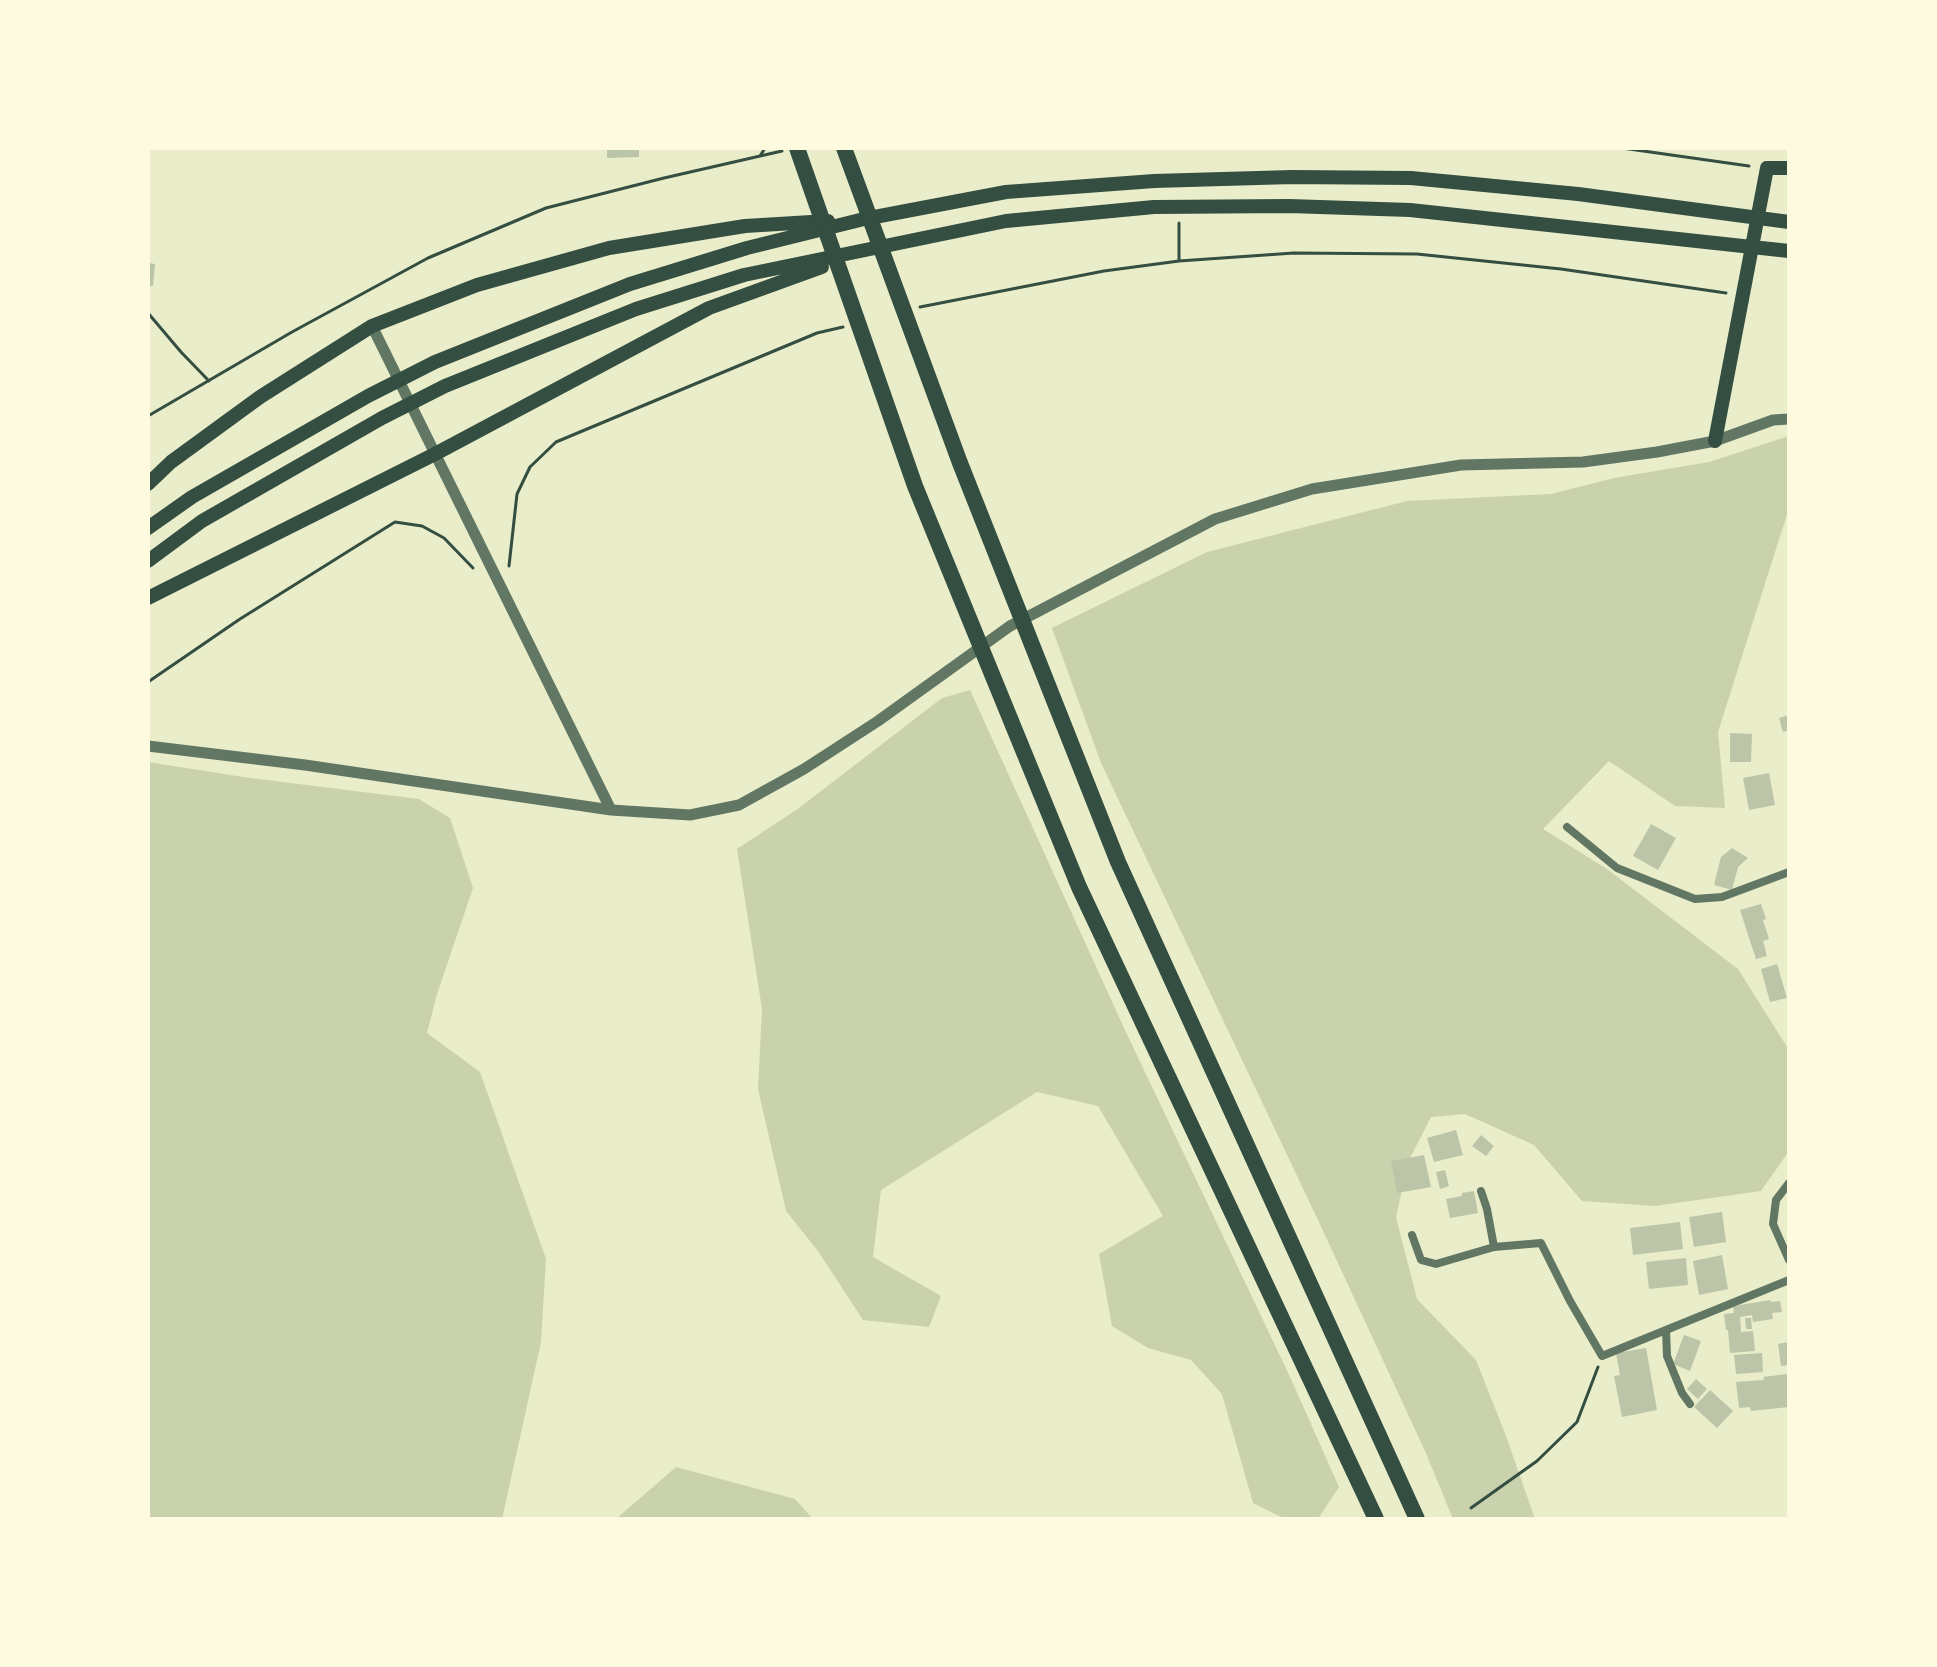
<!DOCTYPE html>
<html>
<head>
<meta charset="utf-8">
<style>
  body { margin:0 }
  #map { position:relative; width:1937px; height:1667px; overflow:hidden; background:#e9edc9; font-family:"Roboto Condensed",sans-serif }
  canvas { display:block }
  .frame { position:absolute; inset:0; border:150px solid #fefae0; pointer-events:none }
</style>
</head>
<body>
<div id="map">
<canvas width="1937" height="1667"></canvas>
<div class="frame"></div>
</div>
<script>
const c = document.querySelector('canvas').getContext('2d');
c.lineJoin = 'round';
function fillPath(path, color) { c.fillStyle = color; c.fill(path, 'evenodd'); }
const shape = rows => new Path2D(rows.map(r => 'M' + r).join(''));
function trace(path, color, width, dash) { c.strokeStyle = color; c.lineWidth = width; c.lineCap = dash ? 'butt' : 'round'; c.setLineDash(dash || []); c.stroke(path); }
fillPath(shape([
  [1789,436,1789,508,1718,732,1725,808,1675,806,1609,761,1543,829,1607,869,1738,969,1789,1050,1789,1151,1761,1191,1655,1206,1582,1201,1534,1145,1465,1114,1431,1117,1408,1162,1396,1217,1417,1299,1476,1360,1506,1436,1535,1519,1453,1519,1425,1451,1318,1220,1101,763,1052,628,1207,552,1407,501,1551,494,1614,478,1709,462],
  [970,690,1124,1028,1291,1379,1339,1487,1318,1519,1285,1519,1253,1503,1222,1394,1191,1360,1148,1348,1112,1326,1099,1254,1163,1216,1098,1106,1037,1092,881,1190,873,1257,941,1296,929,1327,863,1320,818,1251,786,1211,758,1089,762,1009,737,849,799,808,942,698],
  [148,762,243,777,419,799,450,818,473,888,437,994,427,1033,480,1072,546,1259,541,1342,502,1519,148,1519],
  [676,1467,795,1499,813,1519,616,1519]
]), '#cad2ad');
fillPath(shape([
  [607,148,639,148,639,157,607,158],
  [148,263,155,264,153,286,148,286],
  [1789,715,1789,730,1783,732,1779,718],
  [1730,733,1752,734,1751,762,1730,762],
  [1769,773,1775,805,1749,810,1743,778],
  [1651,824,1676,838,1658,870,1633,856],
  [1732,848,1748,858,1738,867,1732,890,1714,885,1721,857],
  [1761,904,1766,919,1763,920,1769,939,1763,941,1767,956,1756,959,1740,910],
  [1777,964,1787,998,1770,1002,1761,969],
  [1456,1130,1463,1155,1434,1162,1427,1138],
  [1481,1135,1494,1146,1486,1156,1472,1146],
  [1424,1155,1431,1187,1397,1193,1391,1161],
  [1445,1170,1449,1186,1440,1189,1436,1172],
  [1474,1191,1478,1213,1450,1218,1446,1199,1462,1196,1462,1193],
  [1722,1212,1726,1242,1694,1247,1689,1217],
  [1680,1222,1683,1249,1633,1255,1630,1228],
  [1722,1255,1728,1289,1699,1295,1693,1261],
  [1686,1258,1688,1285,1649,1289,1646,1262],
  [1771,1300,1771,1302,1780,1301,1782,1312,1772,1313,1773,1319,1753,1322,1752,1315,1740,1317,1741,1332,1753,1331,1755,1351,1730,1353,1728,1330,1726,1330,1724,1314,1734,1313,1733,1306],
  [1745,1318,1751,1318,1752,1329,1746,1329],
  [1684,1335,1701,1341,1690,1371,1673,1364],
  [1789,1342,1789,1365,1781,1366,1778,1344],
  [1646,1348,1657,1410,1622,1417,1614,1376,1620,1375,1616,1353],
  [1762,1353,1763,1372,1736,1374,1734,1355],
  [1787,1374,1789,1407,1751,1411,1750,1407,1739,1408,1736,1382,1764,1380,1763,1377],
  [1696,1379,1707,1389,1698,1399,1687,1389],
  [1710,1390,1733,1411,1717,1428,1694,1407]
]), '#bcc5a7');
trace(shape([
  [1622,148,1749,166],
  [760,156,765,148],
  [1179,223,1179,261],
  [920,307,1104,271,1179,261,1294,253,1417,254,1561,269,1726,293],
  [148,313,181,352,209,381],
  [148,416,292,332,428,258,546,208,664,178,782,151],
  [509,566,517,494,530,467,556,442,817,333,843,327],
  [148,682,240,619,395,522,422,526,444,538,473,568],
  [1471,1508,1537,1461,1577,1422,1598,1367]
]), '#344e41', 3);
trace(shape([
  [1567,827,1617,868,1695,899,1722,897,1789,872],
  [1789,1183,1776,1200,1773,1224,1789,1260],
  [1481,1191,1487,1209,1494,1247],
  [1412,1235,1421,1260,1436,1264,1494,1247,1541,1243,1570,1301,1602,1356,1789,1280],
  [1666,1330,1667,1356,1682,1393,1690,1404]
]), '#617663', 8);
trace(shape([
  [372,326,611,810],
  [148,746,305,765,611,810,690,815,739,805,804,769,878,721,1010,626,1215,519,1312,489,1461,465,1583,462,1657,452,1715,441,1773,420,1789,419]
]), '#617663', 11);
trace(shape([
  [1715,441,1767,168,1789,168],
  [148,484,171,462,260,397,372,326,477,285,609,248,745,226,828,221],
  [148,528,192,497,368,396,435,362,630,284,747,248,864,219,1006,192,1154,181,1292,177,1411,178,1578,194,1789,222],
  [148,561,202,521,382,418,445,386,636,309,744,275,1006,221,1154,207,1289,206,1410,210,1789,251],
  [148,598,435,454,709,308,822,267]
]), '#344e41', 14);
trace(shape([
  [797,148,915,486,1079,887,1376,1519],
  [844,148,960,463,1118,862,1417,1519]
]), '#344e41', 16);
</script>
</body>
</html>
